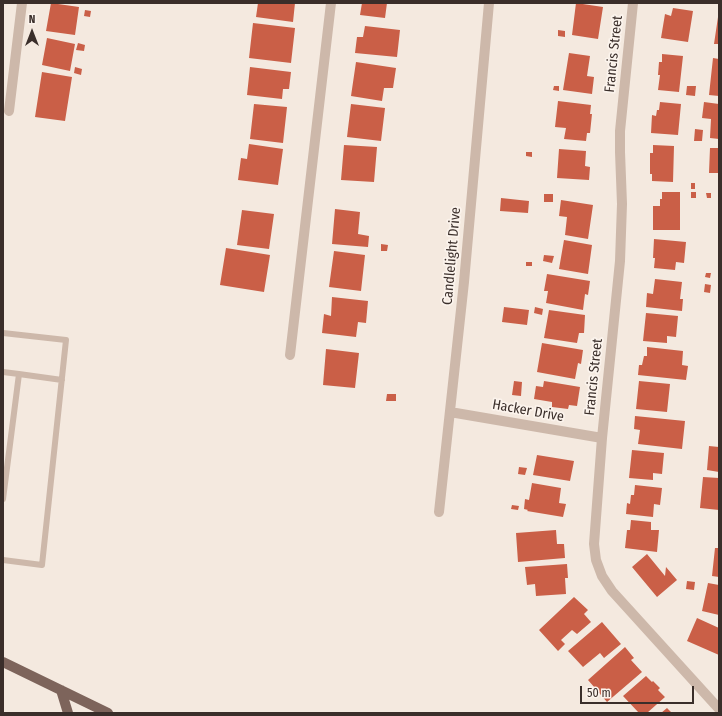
<!DOCTYPE html>
<html>
<head>
<meta charset="utf-8">
<style>
  body { margin:0 }
  #map { position:relative; width:722px; height:716px; overflow:hidden; background:#f4e9df; font-family:"Fira Sans Condensed",sans-serif }
  canvas { display:block }
  .frame { position:absolute; inset:0; border:4px solid #3a2e2a; pointer-events:none }
  .north { position:absolute; left:12px; top:12px; width:40px; height:40px; -webkit-text-stroke:3px #fbf3ec; paint-order:stroke; rotate:0deg; font-size:11px; font-weight:700; line-height:16px; text-align:center; color:#3a2e2a }
  .north::after { content:''; display:block; margin:auto; width:14px; height:18px; background:#3a2e2a; clip-path:polygon(50% 0,100% 100%,50% 72%,0 100%) }
  .scale { position:absolute; left:580px; top:686px; width:114px; height:18px; box-sizing:border-box; border:2px solid #3a2e2a; border-top:0; padding-left:5px; font-size:12px; line-height:14px; white-space:nowrap; color:#3a2e2a; -webkit-text-stroke:3px #fbf3ec; paint-order:stroke }
</style>
</head>
<body>
<div id="map">
<canvas width="722" height="716"></canvas>
<div class="frame"></div>
<div class="north">N</div>
<div class="scale">50 m</div>
</div>
<script>
const c = document.querySelector('canvas').getContext('2d');
c.lineJoin = 'round';
function fillPath(path, color) { c.fillStyle = color; c.fill(path, 'evenodd'); }
const shape = rows => new Path2D(rows.map(r => 'M' + r).join(''));
function trace(path, color, width, dash) { c.strokeStyle = color; c.lineWidth = width; c.lineCap = dash ? 'butt' : 'round'; c.setLineDash(dash || []); c.stroke(path); }
function drawText(font, color, halo, rows, align = 'center') {
  c.font = font + ' "Fira Sans Condensed",sans-serif'; c.lineWidth = 3.5; c.setLineDash([]); c.textBaseline = 'middle'; c.strokeStyle = halo; c.fillStyle = color; for (const [text, x, y, turn = 0] of rows) {
    c.save(); c.translate(x, y); c.rotate((+turn || 0) * Math.PI / 180); c.textAlign = isNaN(turn) ? turn : align; if (halo) c.strokeText(text, 0, 0); c.fillText(text, 0, 0); c.restore();
  }
}
fillPath(shape([
  [51,3,79,7,75,35,46,31],
  [258,3,295,3,293,22,256,17],
  [362,3,387,3,385,18,360,15],
  [576,3,603,7,598,39,572,35],
  [673,8,693,11,688,42,661,38,665,14,671,16],
  [85,10,91,11,90,17,84,16],
  [718,17,719,17,719,44,714,44],
  [253,23,295,28,291,63,249,58],
  [365,26,400,30,397,57,355,53,357,37,363,37],
  [558,30,565,31,565,37,558,36],
  [47,38,75,44,70,71,42,65],
  [78,43,85,45,84,51,76,50],
  [569,53,590,56,587,76,594,77,592,94,563,90],
  [662,54,683,56,679,92,658,90,660,75,658,75,659,62,662,62],
  [713,58,719,59,719,96,709,95],
  [356,62,396,68,393,88,384,88,382,101,351,96],
  [75,67,82,69,81,75,74,73],
  [250,67,291,72,289,89,283,89,282,99,247,95],
  [42,72,72,77,65,121,35,117],
  [554,86,559,86,559,91,553,90],
  [687,86,696,86,695,96,686,95],
  [558,101,591,105,590,114,592,114,590,133,587,133,586,141,564,139,566,128,555,127],
  [660,102,681,104,678,135,651,133,652,115,656,116,657,110,659,110],
  [704,102,719,104,719,139,710,138,711,119,702,118],
  [254,104,287,107,283,143,250,139],
  [351,104,385,108,381,141,347,137],
  [695,129,703,130,702,141,694,141],
  [249,144,283,149,278,185,238,180,241,158,247,159],
  [344,145,377,147,374,182,341,180],
  [653,145,674,146,673,182,652,181,652,174,650,174,650,153,653,153],
  [710,148,719,148,719,173,709,173],
  [559,149,586,151,585,166,590,167,589,180,557,178],
  [526,152,532,152,532,157,526,156],
  [691,183,695,183,695,189,691,189],
  [662,192,680,192,680,230,653,230,653,206,660,206,660,199,662,199],
  [691,192,696,192,696,198,691,198],
  [706,193,711,193,711,198,707,198],
  [544,194,553,194,553,202,544,202],
  [501,198,529,201,528,213,500,211],
  [561,200,593,205,588,239,565,235,567,217,559,216],
  [335,209,360,212,358,234,369,236,368,247,332,244],
  [242,210,274,214,269,249,237,245],
  [654,239,686,242,684,263,676,262,675,270,654,268,655,258,653,258],
  [564,240,592,245,588,274,559,269],
  [381,244,388,245,387,251,381,251],
  [226,248,270,255,264,292,220,285],
  [334,251,365,255,361,291,329,287],
  [544,255,554,256,552,263,543,261],
  [526,262,532,262,532,266,526,266],
  [706,273,711,273,710,278,705,277],
  [547,274,590,281,588,295,585,294,583,310,546,303,548,291,544,291],
  [655,279,682,282,680,299,683,299,682,311,646,307,647,293,653,294],
  [705,284,711,285,710,293,704,292],
  [332,297,368,301,366,323,358,322,356,337,322,333,324,314,331,316],
  [504,307,529,310,527,325,502,322],
  [535,307,543,309,542,315,534,313],
  [549,310,585,315,584,333,579,333,577,343,544,338],
  [646,313,678,316,676,337,667,336,667,343,643,341],
  [542,343,583,350,581,364,578,363,575,379,537,372],
  [647,347,683,351,682,365,688,366,686,380,638,375,639,365,642,365,644,356,647,356],
  [326,349,359,353,355,388,323,385],
  [514,381,522,382,521,396,512,395],
  [544,381,580,387,577,406,569,405,568,409,552,407,552,402,534,399,536,386,543,387],
  [639,381,670,384,667,412,636,409],
  [387,394,396,394,396,401,386,401],
  [635,416,685,421,682,449,638,444,640,430,634,429],
  [709,446,719,447,719,472,707,470],
  [632,450,664,453,662,474,653,473,653,480,629,478],
  [537,455,574,461,570,481,533,475],
  [519,467,527,468,525,475,518,474],
  [703,477,719,478,719,510,700,508],
  [532,483,561,488,559,503,566,504,563,517,527,511,528,510,524,509,525,499,529,500],
  [635,485,662,488,660,505,654,504,653,517,626,514,627,503,630,504,631,495,634,495],
  [512,505,519,506,518,510,511,509],
  [631,520,651,522,651,530,659,530,657,552,625,548,627,530,630,530],
  [556,530,557,544,564,544,565,558,518,562,516,533],
  [715,548,719,548,719,577,712,576],
  [647,554,665,576,666,567,677,580,657,597,632,567],
  [567,564,568,578,565,578,566,594,536,596,535,584,527,585,525,567],
  [687,581,695,582,694,590,686,589],
  [708,583,719,585,719,615,702,611],
  [574,597,588,610,584,614,591,622,577,634,572,630,561,640,565,644,558,651,539,630],
  [697,618,719,628,719,655,687,641],
  [602,622,621,644,604,658,600,653,583,667,568,651],
  [625,647,634,658,631,660,642,672,607,702,588,680],
  [646,676,652,682,653,681,660,688,658,690,665,697,647,713,639,713,623,696],
  [667,708,672,713,661,713]
]), '#ca5f47');
trace(shape([
  [3,333,66,340,42,565,3,560],
  [3,372,19,374,3,499],
  [19,374,62,380]
]), '#cdb8aa', 6);
trace(shape([
  [633,3,620,131,620,152,622,204,620,261,602,438,594,544,596,560,602,576,612,591,719,709],
  [9,111,22,3],
  [290,355,331,3],
  [450,412,602,438],
  [439,512,464,282,489,3]
]), '#cdb8aa', 10);
trace(shape([
  [3,662,108,713],
  [61,690,68,713]
]), '#7d645b', 10);
drawText('14px', '#3a2e2a', '#fbf3ec', [
  ["Francis Street",614,54,-84],
  ["Candlelight Drive",452,256,-85],
  ["Francis Street",594,377,-84],
  ["Hacker Drive",528,411,10]
]);
</script>
</body>
</html>
